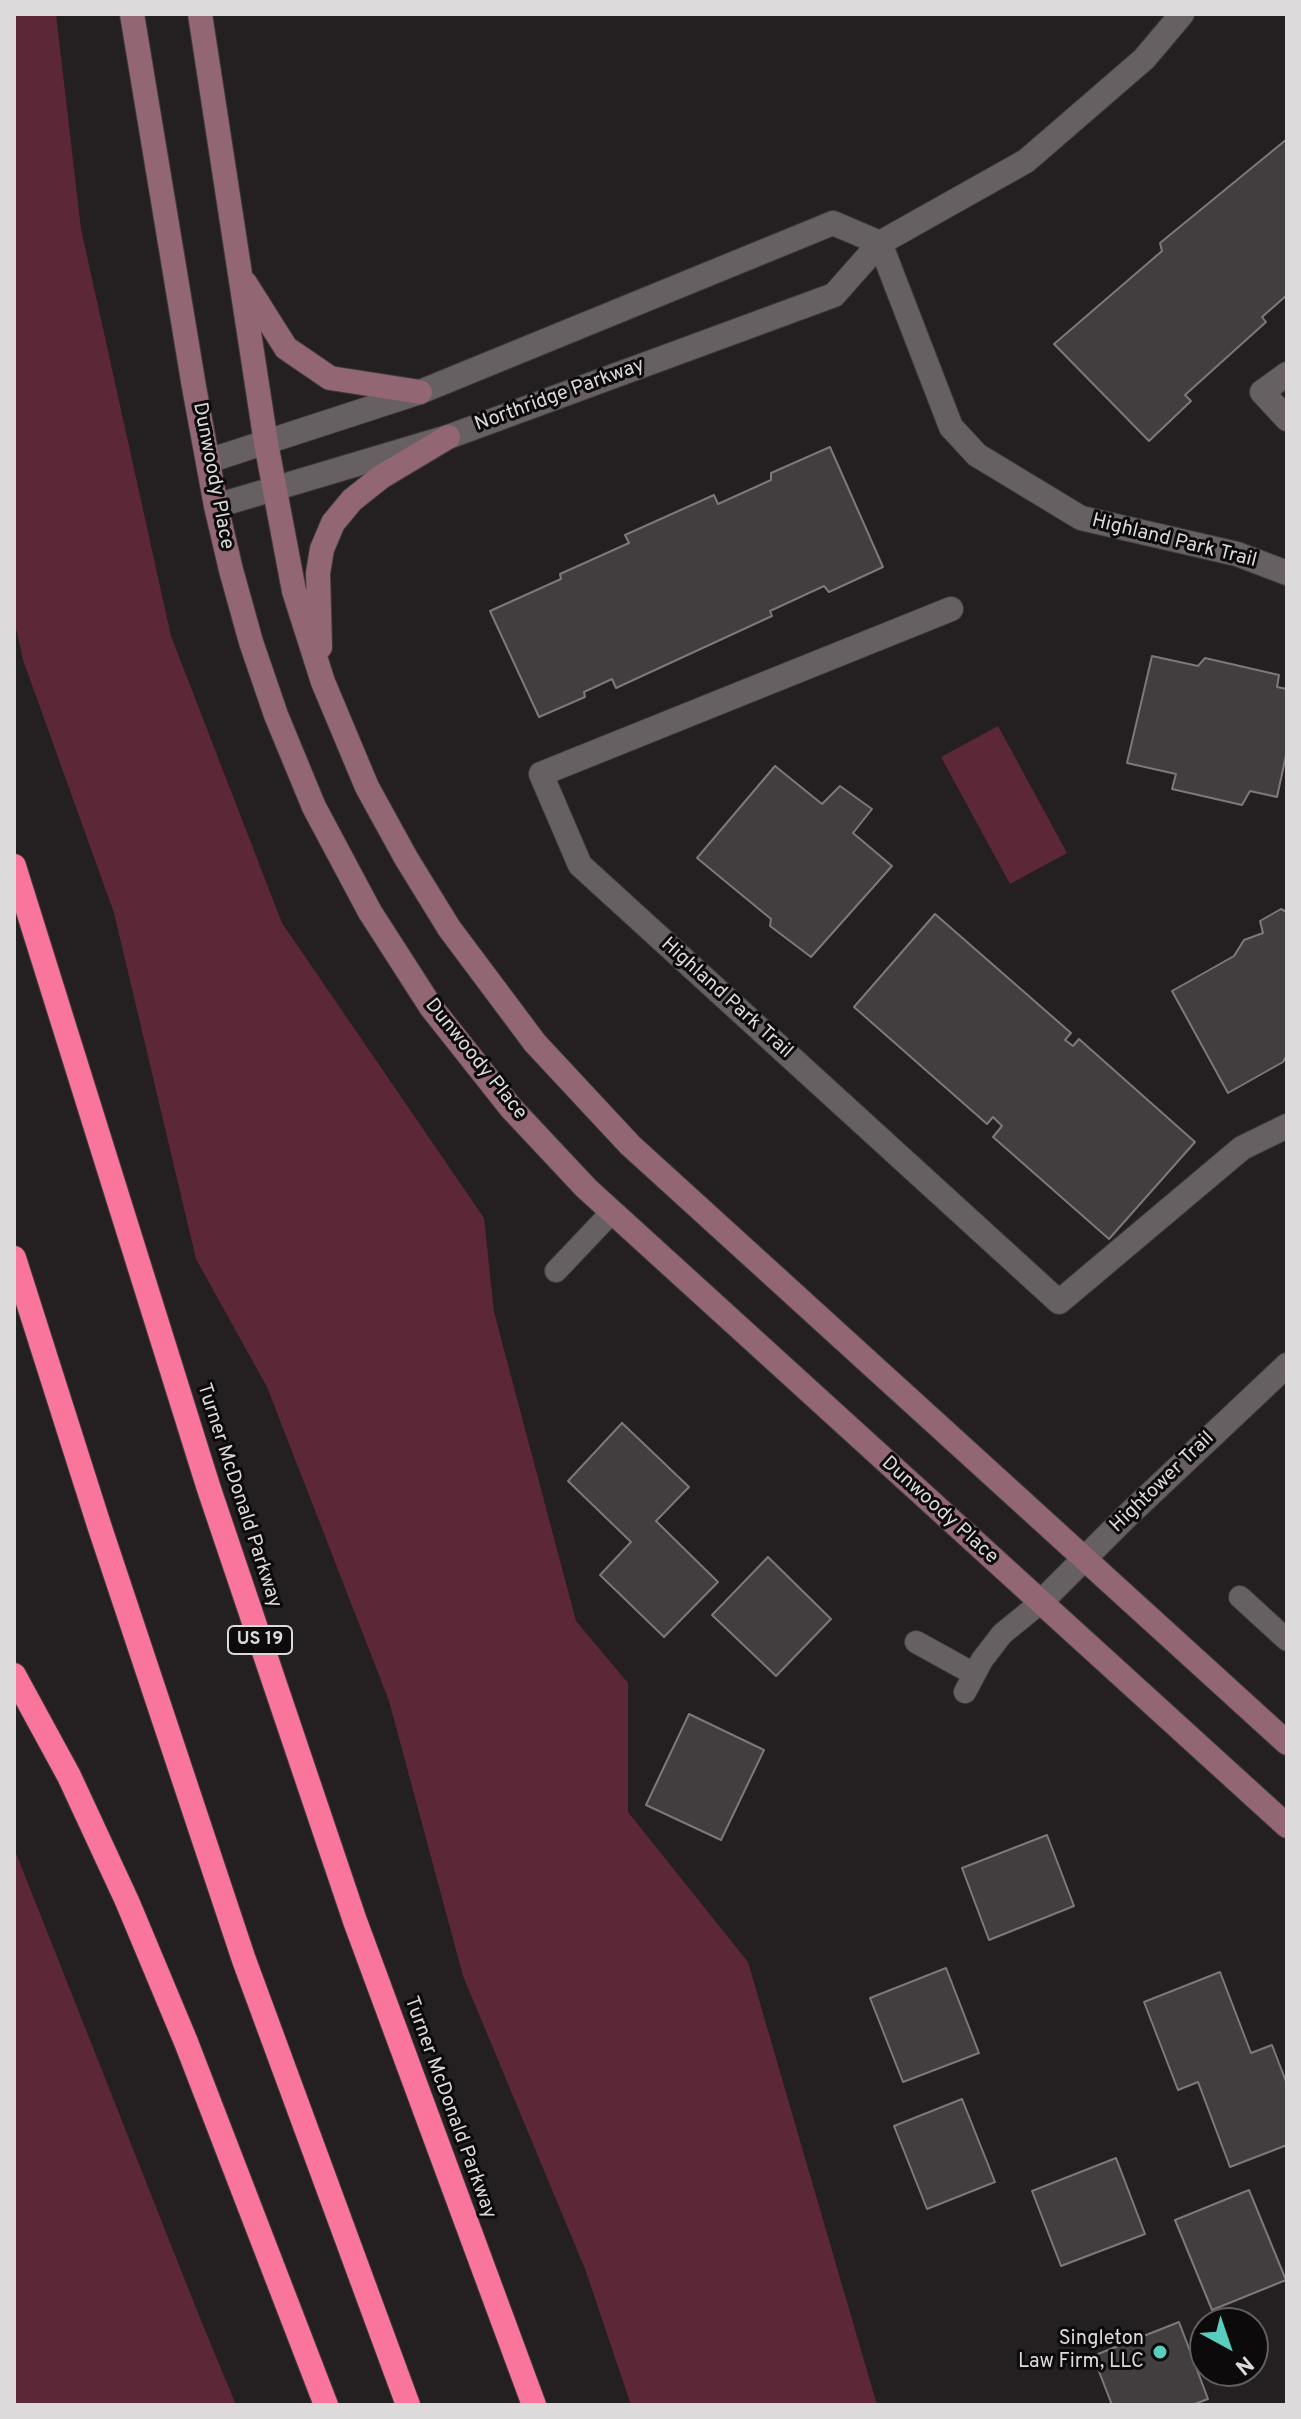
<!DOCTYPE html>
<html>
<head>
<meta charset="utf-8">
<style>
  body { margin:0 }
  #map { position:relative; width:1301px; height:2419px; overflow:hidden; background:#241f20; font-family:Overpass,sans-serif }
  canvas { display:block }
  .frame { position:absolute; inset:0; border:16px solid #dddadb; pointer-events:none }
  .north { position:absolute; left:1189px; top:2307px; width:80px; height:80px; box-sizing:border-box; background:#0c0a0a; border:2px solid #605d5e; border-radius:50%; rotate:140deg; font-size:22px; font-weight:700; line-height:32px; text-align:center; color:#dddadb }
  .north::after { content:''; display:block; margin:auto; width:28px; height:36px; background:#59cebe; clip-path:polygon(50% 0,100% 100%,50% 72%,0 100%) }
</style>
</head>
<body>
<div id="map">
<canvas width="1301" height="2419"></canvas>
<div class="frame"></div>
<div class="north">N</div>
</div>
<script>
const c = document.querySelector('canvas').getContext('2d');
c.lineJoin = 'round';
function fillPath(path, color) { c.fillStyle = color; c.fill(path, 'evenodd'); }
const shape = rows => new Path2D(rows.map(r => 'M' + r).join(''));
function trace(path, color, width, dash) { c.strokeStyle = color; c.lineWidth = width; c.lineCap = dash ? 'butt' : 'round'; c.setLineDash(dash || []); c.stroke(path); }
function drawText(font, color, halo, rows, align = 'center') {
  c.font = font + ' Overpass,sans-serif'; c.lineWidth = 6; c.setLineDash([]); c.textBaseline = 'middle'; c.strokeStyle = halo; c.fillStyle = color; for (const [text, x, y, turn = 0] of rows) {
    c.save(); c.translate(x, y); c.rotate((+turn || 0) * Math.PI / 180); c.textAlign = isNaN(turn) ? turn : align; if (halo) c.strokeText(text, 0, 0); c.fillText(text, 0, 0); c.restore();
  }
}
fillPath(shape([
  [14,14,56,14,81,229,171,636,282,923,484,1218,494,1312,576,1621,628,1683,628,1812,748,1962,877,2405,631,2405,585,2269,463,1976,389,1701,267,1387,196,1259,114,913,23,660,14,619],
  [998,726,1067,853,1010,884,941,757],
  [14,1848,196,2308,236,2405,14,2405]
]), '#5c2736');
const building = shape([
  [1287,139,1287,295,1262,317,1266,322,1185,395,1191,401,1149,441,1054,344,1162,251,1160,243,1287,139],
  [830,447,883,567,829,592,824,586,770,611,772,616,616,688,612,679,584,692,585,697,539,717,490,611,561,579,560,574,629,543,625,535,714,495,718,504,771,480,771,473,830,447],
  [1152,656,1198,666,1205,658,1279,675,1277,687,1287,689,1287,751,1277,797,1250,791,1242,805,1172,789,1176,774,1127,763,1152,656],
  [775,766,822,804,840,786,872,809,853,833,892,866,811,957,770,926,771,919,697,858,775,766],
  [1281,909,1287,912,1287,1055,1283,1062,1228,1093,1172,991,1234,956,1244,940,1263,933,1260,921,1281,909],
  [935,914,1071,1033,1065,1040,1073,1046,1079,1039,1195,1142,1109,1239,993,1137,1002,1126,993,1117,987,1124,854,1007,935,914],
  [622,1423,689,1487,656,1521,718,1582,664,1637,600,1575,631,1542,568,1481,622,1423],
  [768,1557,831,1619,776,1676,712,1615,768,1557],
  [689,1714,764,1750,721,1840,646,1805,689,1714],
  [1047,1835,1074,1906,989,1940,962,1868,1047,1835],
  [946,1968,979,2053,903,2082,870,1998,946,1968],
  [1220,1972,1251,2053,1272,2045,1287,2084,1287,2145,1230,2167,1198,2082,1178,2090,1144,2002,1220,1972],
  [962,2099,995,2182,927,2209,894,2126,962,2099],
  [1116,2158,1145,2234,1061,2266,1032,2191,1116,2158],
  [1249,2190,1286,2280,1212,2310,1175,2220,1249,2190],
  [1179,2322,1208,2399,1192,2405,1112,2405,1093,2356,1179,2322]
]);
fillPath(building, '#423d3e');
trace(building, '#7e7879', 2);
const lane = shape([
  [556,1271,612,1212],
  [1240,1597,1287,1640],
  [916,1642,974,1674],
  [965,1692,982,1660,1002,1634,1040,1603]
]);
const street = shape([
  [880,243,951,427,977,455,1081,518,1237,554,1287,573],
  [1287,374,1262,392,1287,419],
  [208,461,420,392,833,223,880,243],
  [216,506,448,437,834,295,880,243,1026,161,1144,59,1182,14],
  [951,609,541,774,580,865,1059,1302,1242,1148,1287,1126],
  [1040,1603,1127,1516,1287,1365]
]);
const secondary = shape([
  [132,14,194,387,216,506,231,570,251,642,276,715,314,807,370,912,431,1007,511,1108,586,1188,1287,1826],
  [200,14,266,443,294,591,323,682,367,787,406,858,449,928,535,1043,630,1145,1287,1743],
  [245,283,286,348,330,378,420,392],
  [320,647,318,573,322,549,333,523,352,500,381,477,448,437]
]);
const highway = shape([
  [14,866,209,1489,283,1708,355,1921,534,2405],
  [14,1258,99,1525,244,1960,408,2405],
  [14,1675,69,1776,127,1901,186,2042,326,2405]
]);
trace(lane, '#3f3b3c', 24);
trace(street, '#3f3b3c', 26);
trace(secondary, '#3f3b3c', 26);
trace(highway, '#3f3b3c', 26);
trace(lane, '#666062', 22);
trace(street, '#666062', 24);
trace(secondary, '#926673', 24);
trace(highway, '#fa759c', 24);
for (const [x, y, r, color] of [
  [1160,2352,8,"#59cebe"]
]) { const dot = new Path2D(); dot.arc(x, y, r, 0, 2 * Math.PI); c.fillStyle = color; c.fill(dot); trace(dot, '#0c0a0a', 3); }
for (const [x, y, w] of [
  [260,1640,64]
]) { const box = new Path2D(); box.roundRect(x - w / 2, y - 14, w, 28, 6); c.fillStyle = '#0c0a0a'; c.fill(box); trace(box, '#dddadb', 2); }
drawText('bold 18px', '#dddadb', null, [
  ["US 19",260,1640]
]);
drawText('20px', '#dddadb', '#0c0a0a', [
  ["Northridge Parkway",560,396,-20],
  ["Dunwoody Place",212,476,79],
  ["Highland Park Trail",1174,542,14],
  ["Highland Park Trail",726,999,42],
  ["Dunwoody Place",475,1060,51],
  ["Hightower Trail",1163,1483,-44],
  ["Turner McDonald Parkway",238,1496,72],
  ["Dunwoody Place",939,1511,42],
  ["Turner McDonald Parkway",449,2108,70]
]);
drawText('20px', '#dddadb', '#0c0a0a', [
  ["Singleton",1144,2340],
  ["Law Firm, LLC",1144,2363]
], 'right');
</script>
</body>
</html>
